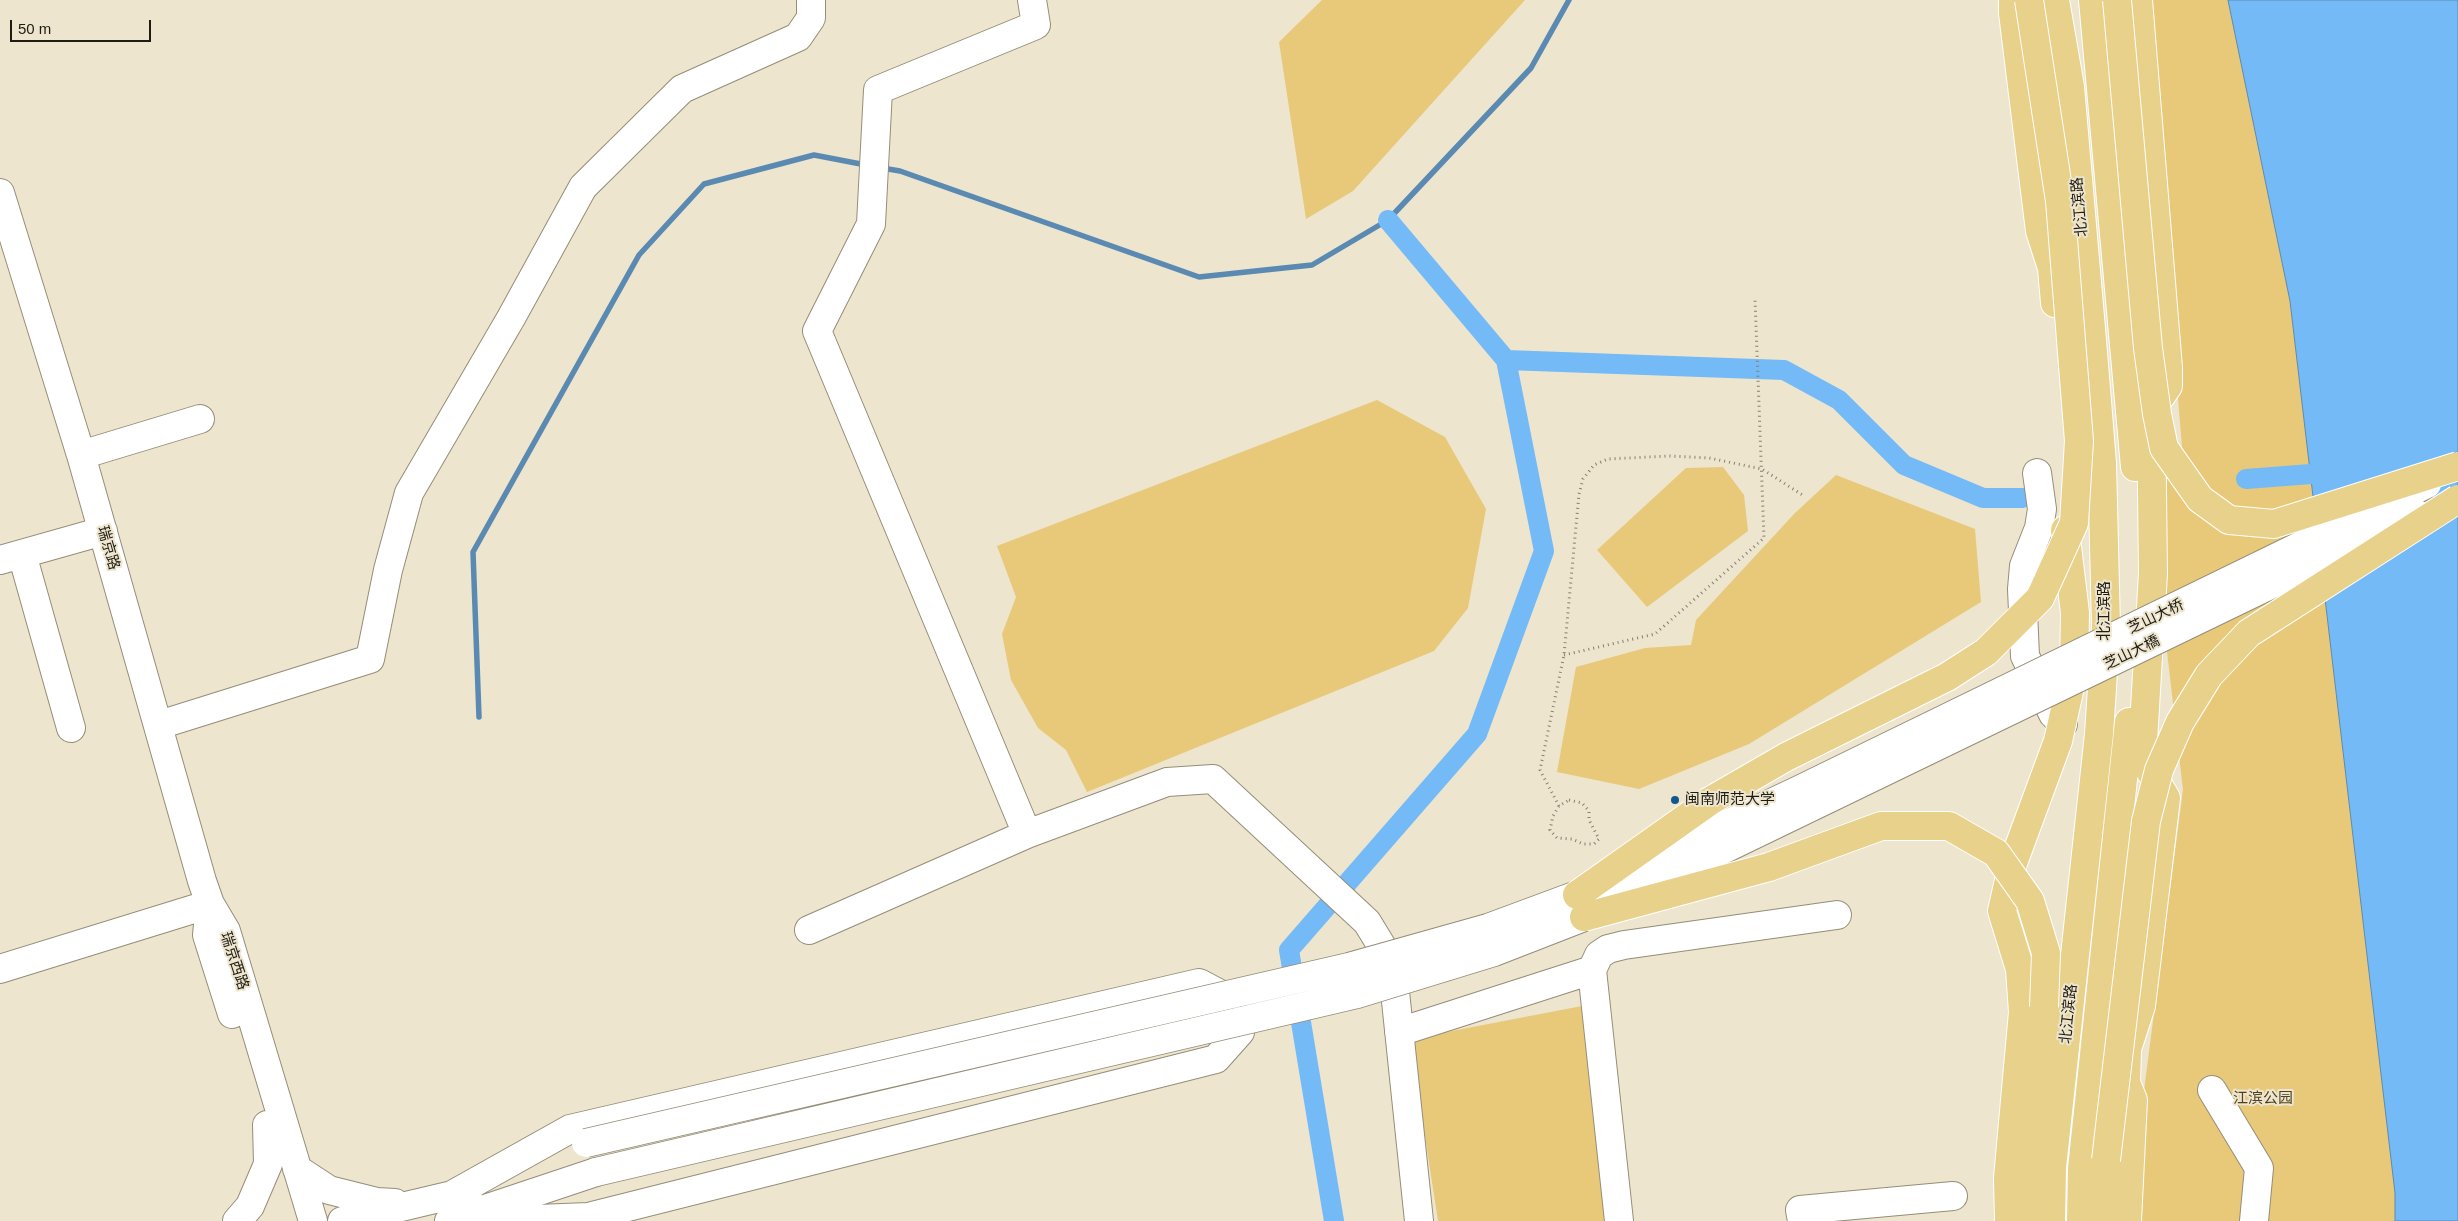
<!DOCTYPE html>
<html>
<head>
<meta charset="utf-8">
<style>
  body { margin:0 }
  #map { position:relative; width:2458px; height:1221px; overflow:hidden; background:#ede5ce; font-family:Arial,sans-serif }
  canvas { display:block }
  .scale { position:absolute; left:10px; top:20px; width:141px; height:22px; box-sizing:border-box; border:2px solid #1e1b12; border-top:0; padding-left:6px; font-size:15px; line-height:18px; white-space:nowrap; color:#1e1b12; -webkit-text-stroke:4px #ede5ce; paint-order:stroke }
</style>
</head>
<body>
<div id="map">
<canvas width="2458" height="1221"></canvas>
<div class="scale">50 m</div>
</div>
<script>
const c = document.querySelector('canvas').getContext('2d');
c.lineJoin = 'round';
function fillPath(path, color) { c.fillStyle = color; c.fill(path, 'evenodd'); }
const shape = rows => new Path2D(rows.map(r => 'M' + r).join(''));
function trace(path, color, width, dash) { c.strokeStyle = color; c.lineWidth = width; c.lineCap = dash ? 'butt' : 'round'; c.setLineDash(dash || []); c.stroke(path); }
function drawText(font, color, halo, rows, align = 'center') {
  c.font = font + ' Arial,"Noto Sans SC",sans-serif'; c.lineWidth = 4; c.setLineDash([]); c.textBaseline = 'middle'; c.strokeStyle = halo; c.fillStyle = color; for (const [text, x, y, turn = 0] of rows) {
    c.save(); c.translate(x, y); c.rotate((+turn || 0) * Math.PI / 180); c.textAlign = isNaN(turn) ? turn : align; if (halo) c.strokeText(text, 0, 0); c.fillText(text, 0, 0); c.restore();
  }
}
fillPath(shape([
  [1322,0,1525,0,1353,191,1306,219,1279,42],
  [2145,0,2228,0,2290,301,2395,1193,2395,1221,2137,1221,2143,1098,2183,790,2148,487,2184,471],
  [1377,400,1445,437,1486,509,1468,608,1434,651,1087,792,1066,750,1038,728,1011,680,1002,634,1016,597,997,546],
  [1723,467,1744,495,1748,531,1647,607,1597,550,1686,468],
  [1836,475,1975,529,1981,602,1749,744,1639,789,1557,772,1576,667,1645,648,1691,645,1696,620,1795,513],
  [1582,1006,1607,1221,1438,1221,1410,1039]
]), '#e7c979');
const water = shape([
  [2228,0,2458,0,2458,1221,2395,1221,2395,1193,2290,301,2228,0]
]);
fillPath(water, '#74baf7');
trace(water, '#5a8ab2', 1);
trace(shape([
  [882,168,900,171,1199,277,1312,265,1388,220,1531,68,1569,0],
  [479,717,473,552,639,255,704,184,814,155,866,165]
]), '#5a8ab2', 5.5);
trace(shape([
  [1388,220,1506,360],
  [2246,479,2311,474],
  [1334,1221,1289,950,1477,734,1544,551,1506,360,1784,370,1839,400,1904,465,1983,498,2023,498]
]), '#74baf7', 20);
const minor = shape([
  [1032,0,1036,25,878,90,871,224,817,331,1027,834,1167,782,1213,779,1367,922,1392,963,1419,1221],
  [0,193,81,455,202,881,210,904,226,931,313,1221],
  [81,455,200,419],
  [2037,473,2042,509,2039,528,2024,566,2022,589,2025,656,2053,714,2063,724],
  [22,554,71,728],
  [0,560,103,531],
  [159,725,370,659,388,570,409,493,511,318,583,187,682,89,798,37,811,18,811,0],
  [210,904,207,935,232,1014],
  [809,930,1027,834],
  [0,969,210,904],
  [1399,1032,1592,970],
  [2212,1090,2259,1168,2254,1221],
  [297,1169,329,1190,377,1202,395,1203],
  [452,1195,570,1129,1199,983,1235,1002,1240,1032,1216,1059,588,1217,488,1221],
  [237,1221,250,1206,268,1164,267,1125],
  [342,1221,452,1195,469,1189],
  [449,1221,596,1172],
  [1619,1221,1592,970,1599,955,1608,949,1624,945,1837,915],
  [1802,1221,1800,1210,1953,1196]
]);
const major = shape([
  [2013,0,2013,13,2040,231,2052,268,2055,303],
  [2093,0,2135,467],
  [2009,1221,2008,1178,2023,1012,2020,969,2002,911,2013,863,2058,741,2074,669,2075,613,2065,530],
  [2029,1221,2032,1158,2044,1007],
  [2051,1221,2052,1167,2099,734,2106,626,2102,463,2092,340,2070,87,2055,0],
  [2081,1221,2082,1169,2129,722],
  [2104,1221,2106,1160],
  [2127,1221,2133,1100,2126,1083,2127,1049,2141,1006,2166,798,2146,764,2143,741,2153,573,2151,410,2168,386,2168,368,2138,0]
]);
trace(minor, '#958d78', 30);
trace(major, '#fff', 30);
trace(shape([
  [1564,655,1655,634,1764,538,1755,299],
  [1569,800,1582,803,1589,811,1589,820,1599,839,1594,844,1583,844,1572,839,1557,838,1550,830,1553,816,1559,806,1569,800],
  [1559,806,1540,770,1564,655,1579,494,1583,479,1594,465,1608,459,1668,456,1709,458,1762,469,1804,496]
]), '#857f6f', 3, [1, 4]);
trace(minor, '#fff', 28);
trace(major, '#e8d18a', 28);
const minorBridge = shape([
  [586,1143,1349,967,1488,928,1577,895,1799,790,2427,484],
  [596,1172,1357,994,1494,952,1584,917,2417,514]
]);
const majorBridge = shape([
  [2117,0,2148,348,2157,414,2164,448,2200,499,2229,520,2274,524,2458,466],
  [1577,895,1710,801,1786,757,1947,677,1986,652,2040,598,2074,523,2079,441,2060,201,2029,0],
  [1584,917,1769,867,1881,826,1949,826,1996,853,2030,901,2046,953,2044,1007],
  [2106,1160,2146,821,2159,770,2180,722,2209,675,2249,633,2458,499]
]);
trace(minorBridge, '#958d78', 30, []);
trace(majorBridge, '#fff', 30, []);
trace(minorBridge, '#fff', 28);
trace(majorBridge, '#e8d18a', 28);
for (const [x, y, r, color] of [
  [1675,800,5,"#11598d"]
]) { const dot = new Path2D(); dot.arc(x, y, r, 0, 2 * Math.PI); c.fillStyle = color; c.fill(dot); trace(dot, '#ede5ce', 2); }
drawText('15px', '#1e1b12', '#ede5ce', [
  ["北江滨路",2080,207,-95],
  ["瑞京路",108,548,74],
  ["北江滨路",2105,611,-90],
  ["芝山大桥",2156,617,-26],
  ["芝山大橋",2132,653,-26],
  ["瑞京西路",234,961,72],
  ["北江滨路",2069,1014,-84]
]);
drawText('15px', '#1e1b12', '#ede5ce', [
  ["闽南师范大学",1685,800]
], 'left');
drawText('15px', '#4f421d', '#ede5ce', [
  ["江滨公园",2263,1099]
]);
</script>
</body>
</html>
